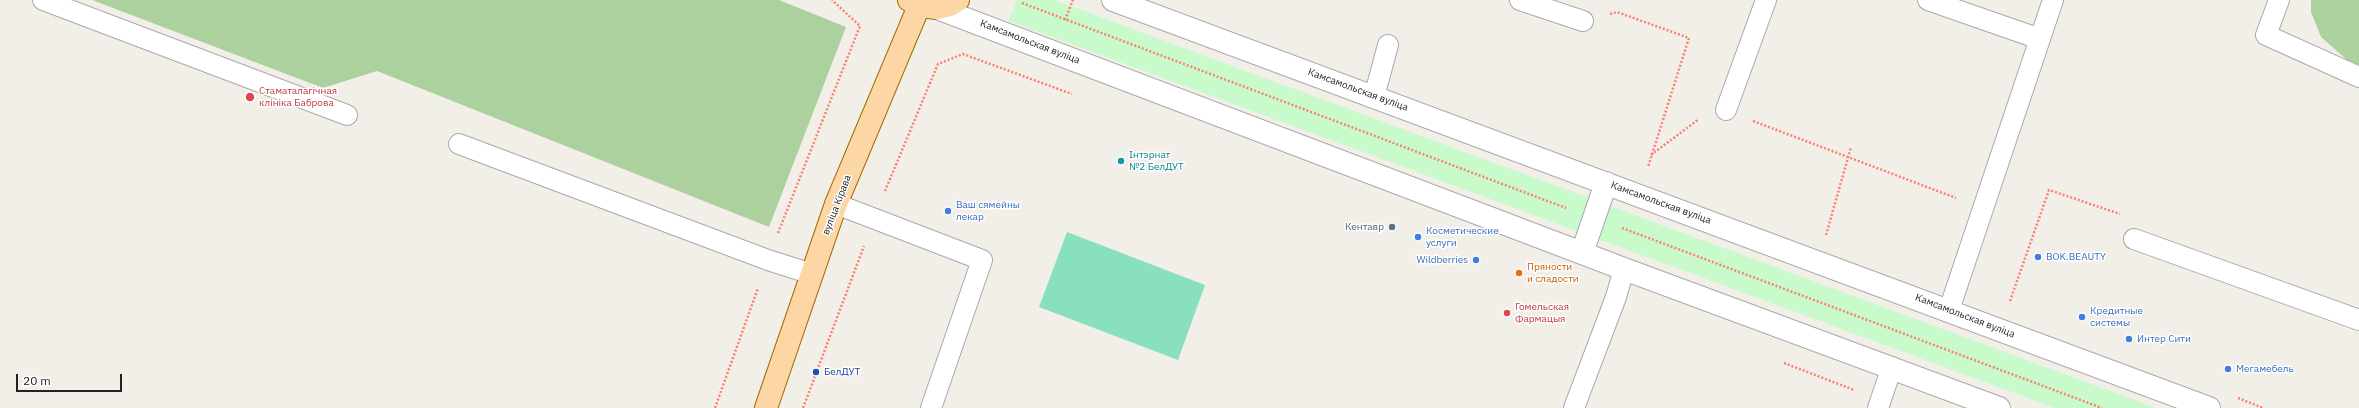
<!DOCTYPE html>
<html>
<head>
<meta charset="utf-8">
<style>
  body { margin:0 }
  #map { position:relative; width:2359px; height:408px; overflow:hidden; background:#f2efe9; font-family:"IBM Plex Sans",sans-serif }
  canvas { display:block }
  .scale { position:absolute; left:16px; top:374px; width:106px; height:18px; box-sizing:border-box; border:2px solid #222; border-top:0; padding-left:5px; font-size:12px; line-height:14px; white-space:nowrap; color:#222; -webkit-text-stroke:3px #fff; paint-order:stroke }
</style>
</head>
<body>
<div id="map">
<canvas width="2359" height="408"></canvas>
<div class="scale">20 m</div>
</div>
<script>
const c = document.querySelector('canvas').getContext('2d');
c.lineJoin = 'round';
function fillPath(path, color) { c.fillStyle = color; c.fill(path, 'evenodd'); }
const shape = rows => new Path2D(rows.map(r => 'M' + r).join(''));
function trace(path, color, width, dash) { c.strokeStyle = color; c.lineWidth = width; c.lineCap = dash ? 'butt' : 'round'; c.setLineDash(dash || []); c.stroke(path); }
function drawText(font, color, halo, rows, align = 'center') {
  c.font = font + ' "IBM Plex Sans",sans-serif'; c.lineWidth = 3; c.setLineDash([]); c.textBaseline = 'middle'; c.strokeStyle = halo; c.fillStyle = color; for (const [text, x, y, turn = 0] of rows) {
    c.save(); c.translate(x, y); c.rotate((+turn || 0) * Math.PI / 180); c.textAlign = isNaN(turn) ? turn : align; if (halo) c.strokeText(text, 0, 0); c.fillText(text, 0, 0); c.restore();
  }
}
fillPath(shape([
  [92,0,779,0,846,27,769,227,377,71,323,88],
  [2311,0,2359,0,2359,65,2347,60,2321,37,2311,12]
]), '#add19e');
fillPath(shape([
  [1017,0,1054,0,2156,408,2055,408,1009,21]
]), '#c8facc');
fillPath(shape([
  [1067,232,1205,285,1178,360,1039,307]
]), '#88e0be');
const service = shape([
  [43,0,347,115],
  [1520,0,1583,21],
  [1928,0,2040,39],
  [2279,0,2266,35,2359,77],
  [1374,97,1388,45],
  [1726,110,1766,0],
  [459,144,768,260,812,274],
  [836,204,982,260,931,408],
  [2134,239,2359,320],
  [1949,310,2053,0],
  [1574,408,1616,297,1624,269],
  [1878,408,1892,367]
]);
const tertiary = shape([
  [1113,0,2209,408],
  [937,8,1624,269,1999,408],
  [1582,253,1606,183]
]);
const primary = shape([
  [909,0,919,6,937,8,950,5,958,0],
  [766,408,836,204,919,6]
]);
trace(service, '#a9a9a9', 22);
trace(tertiary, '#a9a9a9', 24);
trace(primary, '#a06b00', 24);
trace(shape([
  [1022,3,1566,208],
  [1610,14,1617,12,1689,38,1648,167],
  [1065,20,1073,0],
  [1753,121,1956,198],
  [1651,155,1699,119],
  [885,191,938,64,963,54,1072,94],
  [1622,228,2102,408],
  [778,233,860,26,832,0],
  [1826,235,1851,147],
  [2010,301,2049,190,2120,214],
  [1784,363,1854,390],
  [2238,398,2263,408],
  [715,408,758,288],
  [803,408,864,246]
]), '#fa8072', 2.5, [2, 2]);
trace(service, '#fff', 20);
trace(tertiary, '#fff', 22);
trace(primary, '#fcd6a4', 22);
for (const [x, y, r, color] of [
  [250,97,5,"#e0444e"],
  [1121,161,4,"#0f9aa8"],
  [948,211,4,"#3f7fe0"],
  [1392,227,4,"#5c6f8a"],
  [1418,237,4,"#3f7fe0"],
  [2038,257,4,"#3f7fe0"],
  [1476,260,4,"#3f7fe0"],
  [1519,273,4,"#e8710a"],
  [1507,313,4,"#e0444e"],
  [2082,317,4,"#3f7fe0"],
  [2129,339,4,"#3f7fe0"],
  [2228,369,4,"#3f7fe0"],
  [816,372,4,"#1a4fb4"]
]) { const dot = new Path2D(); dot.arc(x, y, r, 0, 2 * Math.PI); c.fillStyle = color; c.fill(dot); trace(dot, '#fff', 1.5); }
drawText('10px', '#222', '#fff', [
  ["Камсамольская вуліца",1030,42,21],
  ["Камсамольская вуліца",1358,90,20],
  ["Камсамольская вуліца",1661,203,20],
  ["вуліца Кірава",837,205,-69],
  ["Камсамольская вуліца",1965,316,21]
]);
drawText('10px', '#be3a42', '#fff', [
  ["Стаматалагічная",259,91],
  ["клініка Баброва",259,103],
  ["Гомельская",1515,307],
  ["Фармацыя",1515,319]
], 'left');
drawText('10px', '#0d838f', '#fff', [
  ["Інтэрнат",1129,155],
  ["№2 БелДУТ",1129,167]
], 'left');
drawText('10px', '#366cbe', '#fff', [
  ["Ваш сямейны",956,205],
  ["лекар",956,217],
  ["Косметические",1426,231],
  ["услуги",1426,243],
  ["BOK.BEAUTY",2046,257],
  ["Wildberries",1468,260,"right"],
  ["Кредитные",2090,311],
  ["системы",2090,323],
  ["Интер Сити",2137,339],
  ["Мегамебель",2236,369]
], 'left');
drawText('10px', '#4e5e75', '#fff', [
  ["Кентавр",1384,227]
], 'right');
drawText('10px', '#c56008', '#fff', [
  ["Пряности",1527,267],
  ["и сладости",1527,279]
], 'left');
drawText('10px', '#164399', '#fff', [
  ["БелДУТ",824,372]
], 'left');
</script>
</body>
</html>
